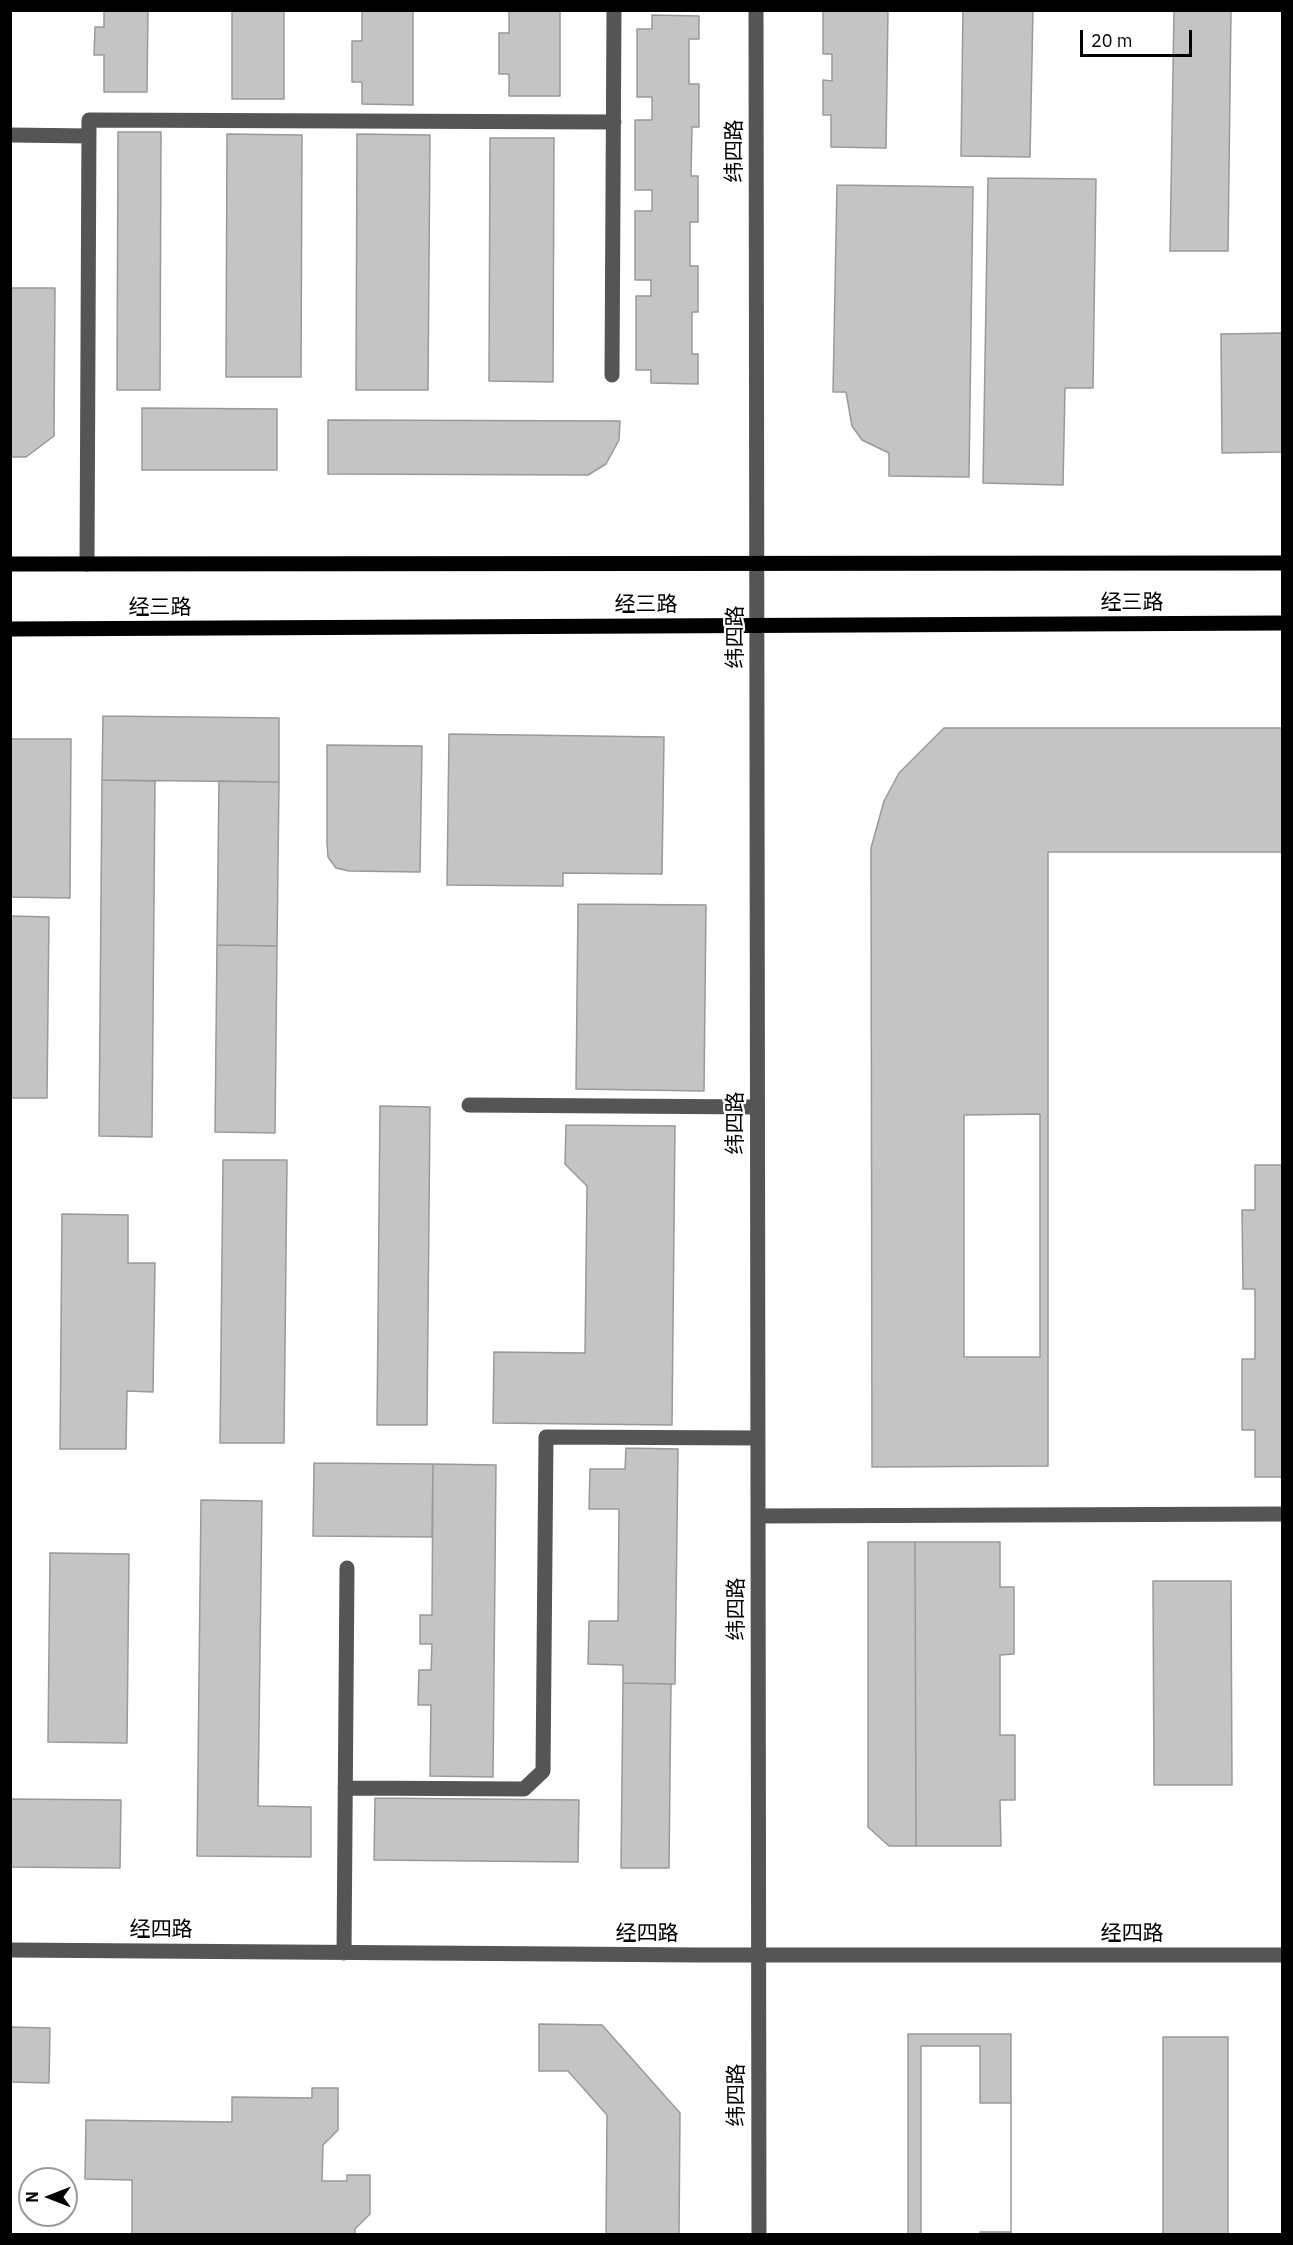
<!DOCTYPE html>
<html>
<head>
<meta charset="utf-8">
<style>
  body { margin:0 }
  #map { position:relative; width:1293px; height:2245px; overflow:hidden; background:#fff; font-family:"IBM Plex Sans",sans-serif }
  canvas { display:block }
  .frame { position:absolute; inset:0; border:12px solid #000; pointer-events:none }
  .north { position:absolute; left:18px; top:2167px; width:60px; height:60px; box-sizing:border-box; background:#fff; border:2px solid #999; border-radius:50%; rotate:270deg; font-size:16px; font-weight:700; line-height:24px; text-align:center; color:#000 }
  .north::after { content:''; display:block; margin:auto; width:21px; height:27px; background:#000; clip-path:polygon(50% 0,100% 100%,50% 72%,0 100%) }
  .scale { position:absolute; left:1080px; top:30px; width:112px; height:27px; box-sizing:border-box; border:3px solid #000; border-top:0; padding-left:8px; font-size:18px; line-height:21px; white-space:nowrap; color:#000; -webkit-text-stroke:4px #fff; paint-order:stroke }
</style>
</head>
<body>
<div id="map">
<canvas width="1293" height="2245"></canvas>
<div class="frame"></div>
<div class="north">N</div>
<div class="scale">20 m</div>
</div>
<script>
const c = document.querySelector('canvas').getContext('2d');
c.lineJoin = 'round';
function fillPath(path, color) { c.fillStyle = color; c.fill(path, 'evenodd'); }
const shape = rows => new Path2D(rows.map(r => 'M' + r).join(''));
function trace(path, color, width, dash) { c.strokeStyle = color; c.lineWidth = width; c.lineCap = dash ? 'butt' : 'round'; c.setLineDash(dash || []); c.stroke(path); }
function drawText(font, color, halo, rows, align = 'center') {
  c.font = font + ' "IBM Plex Sans","Noto Sans SC",sans-serif'; c.lineWidth = 4.5; c.setLineDash([]); c.textBaseline = 'middle'; c.strokeStyle = halo; c.fillStyle = color; for (const [text, x, y, turn = 0] of rows) {
    c.save(); c.translate(x, y); c.rotate((+turn || 0) * Math.PI / 180); c.textAlign = isNaN(turn) ? turn : align; if (halo) c.strokeText(text, 0, 0); c.fillText(text, 0, 0); c.restore();
  }
}
const building = shape([
  [104,10,148,10,147,92,104,92,104,55,94,55,95,27,104,27,104,10],
  [232,10,284,10,284,99,232,99,232,10],
  [362,10,413,10,413,105,362,104,362,82,352,82,352,41,362,41,362,10],
  [509,10,560,10,560,96,509,96,509,74,499,74,499,33,509,33,509,10],
  [823,10,888,10,886,148,831,147,831,115,823,115,823,80,832,81,832,54,823,54,823,10],
  [963,10,1033,10,1030,157,961,156,963,10],
  [1174,10,1231,10,1228,251,1170,251,1174,10],
  [652,15,699,16,699,39,689,39,689,84,699,84,699,127,692,127,691,176,698,176,698,222,690,222,690,266,698,266,698,312,692,312,692,354,698,354,698,384,651,383,651,370,636,370,636,296,651,296,651,280,635,280,635,211,652,211,652,190,635,190,635,120,652,120,652,97,637,97,637,29,652,29,652,15],
  [118,132,161,132,160,390,117,390,118,132],
  [227,134,302,135,301,377,226,377,227,134],
  [357,134,430,135,428,390,356,390,357,134],
  [490,138,554,138,553,382,489,381,490,138],
  [988,178,1096,179,1093,388,1065,388,1063,485,983,483,988,178],
  [837,185,973,187,969,477,889,476,889,453,862,440,852,426,846,392,833,392,837,185],
  [10,288,55,288,54,436,26,457,10,457,10,288],
  [1282,333,1282,452,1222,453,1221,334,1282,333],
  [142,408,277,409,277,470,142,470,142,408],
  [328,420,620,421,619,440,606,464,588,475,328,474,328,420],
  [103,716,279,718,279,782,102,780,103,716],
  [944,728,1282,728,1282,852,1048,852,1048,1466,872,1467,871,848,884,801,899,773,944,728],
  [449,734,664,737,662,874,563,873,563,886,447,885,449,734],
  [10,739,71,739,70,898,10,897,10,739],
  [327,745,422,746,420,872,349,871,336,868,328,857,327,842,327,745],
  [102,780,155,781,152,1137,99,1136,102,780],
  [219,781,279,782,277,946,217,945,219,781],
  [578,904,706,905,704,1091,576,1089,578,904],
  [10,916,49,917,47,1098,10,1098,10,916],
  [217,945,277,946,275,1133,215,1132,217,945],
  [380,1106,430,1107,427,1425,377,1425,380,1106],
  [1040,1114,1040,1357,964,1357,964,1115,1040,1114],
  [566,1125,675,1126,672,1425,493,1423,494,1352,585,1353,587,1186,565,1164,566,1125],
  [223,1160,287,1160,284,1443,220,1443,223,1160],
  [1255,1165,1282,1165,1282,1477,1255,1477,1255,1430,1242,1430,1242,1359,1255,1359,1255,1289,1243,1289,1242,1210,1255,1210,1255,1165],
  [62,1214,128,1215,128,1263,155,1263,153,1392,127,1391,126,1449,60,1449,62,1214],
  [626,1448,678,1449,675,1684,623,1683,623,1665,588,1664,589,1621,618,1621,619,1509,589,1509,590,1469,625,1469,626,1448],
  [314,1463,433,1464,432,1537,313,1536,314,1463],
  [433,1464,496,1465,493,1777,430,1776,431,1705,418,1705,419,1670,431,1670,432,1644,420,1644,420,1615,432,1615,433,1464],
  [201,1500,262,1501,258,1806,311,1807,311,1857,197,1856,201,1500],
  [868,1542,915,1542,916,1846,889,1846,868,1827,868,1542],
  [915,1542,1000,1542,1000,1587,1014,1587,1014,1654,1000,1655,1000,1735,1015,1735,1015,1800,1000,1800,1001,1846,916,1846,915,1542],
  [50,1553,129,1554,127,1743,48,1742,50,1553],
  [1153,1581,1231,1581,1232,1785,1154,1785,1153,1581],
  [623,1683,671,1684,669,1868,621,1868,623,1683],
  [375,1798,579,1800,578,1862,374,1860,375,1798],
  [10,1799,121,1800,120,1868,10,1867,10,1799],
  [539,2024,602,2025,680,2113,679,2234,606,2234,607,2115,568,2071,539,2071,539,2024],
  [10,2027,50,2028,49,2083,10,2082,10,2027],
  [908,2034,1011,2034,1011,2234,908,2234,908,2034],
  [1163,2037,1228,2037,1228,2234,1163,2234,1163,2037],
  [921,2046,980,2046,980,2103,1011,2103,1011,2232,980,2232,980,2234,921,2234,921,2046],
  [312,2088,338,2088,338,2130,323,2145,322,2181,347,2181,347,2175,370,2175,370,2214,355,2229,355,2234,132,2234,132,2180,85,2179,86,2120,232,2122,232,2097,312,2098,312,2088]
]);
fillPath(building, '#c4c4c4');
trace(building, '#999', 1.5);
trace(shape([
  [756,10,759,2234],
  [10,135,89,136],
  [612,375,614,10],
  [87,564,89,120,614,122],
  [469,1105,757,1107],
  [758,1516,1282,1514],
  [345,1788,524,1789,543,1771,546,1437,758,1438],
  [10,1950,699,1955,1282,1955],
  [344,1953,347,1568]
]), '#555', 15);
trace(shape([
  [10,564,1282,563],
  [10,629,1282,623]
]), '#000', 15);
drawText('21px', '#000', '#fff', [
  ["纬四路",735,151,-90],
  ["经三路",1132,603],
  ["经三路",646,605],
  ["经三路",160,608],
  ["纬四路",736,637,-90],
  ["纬四路",736,1123,-90],
  ["纬四路",737,1609,-90],
  ["经四路",161,1930],
  ["经四路",647,1934],
  ["经四路",1132,1934],
  ["纬四路",737,2095,-90]
]);
</script>
</body>
</html>
